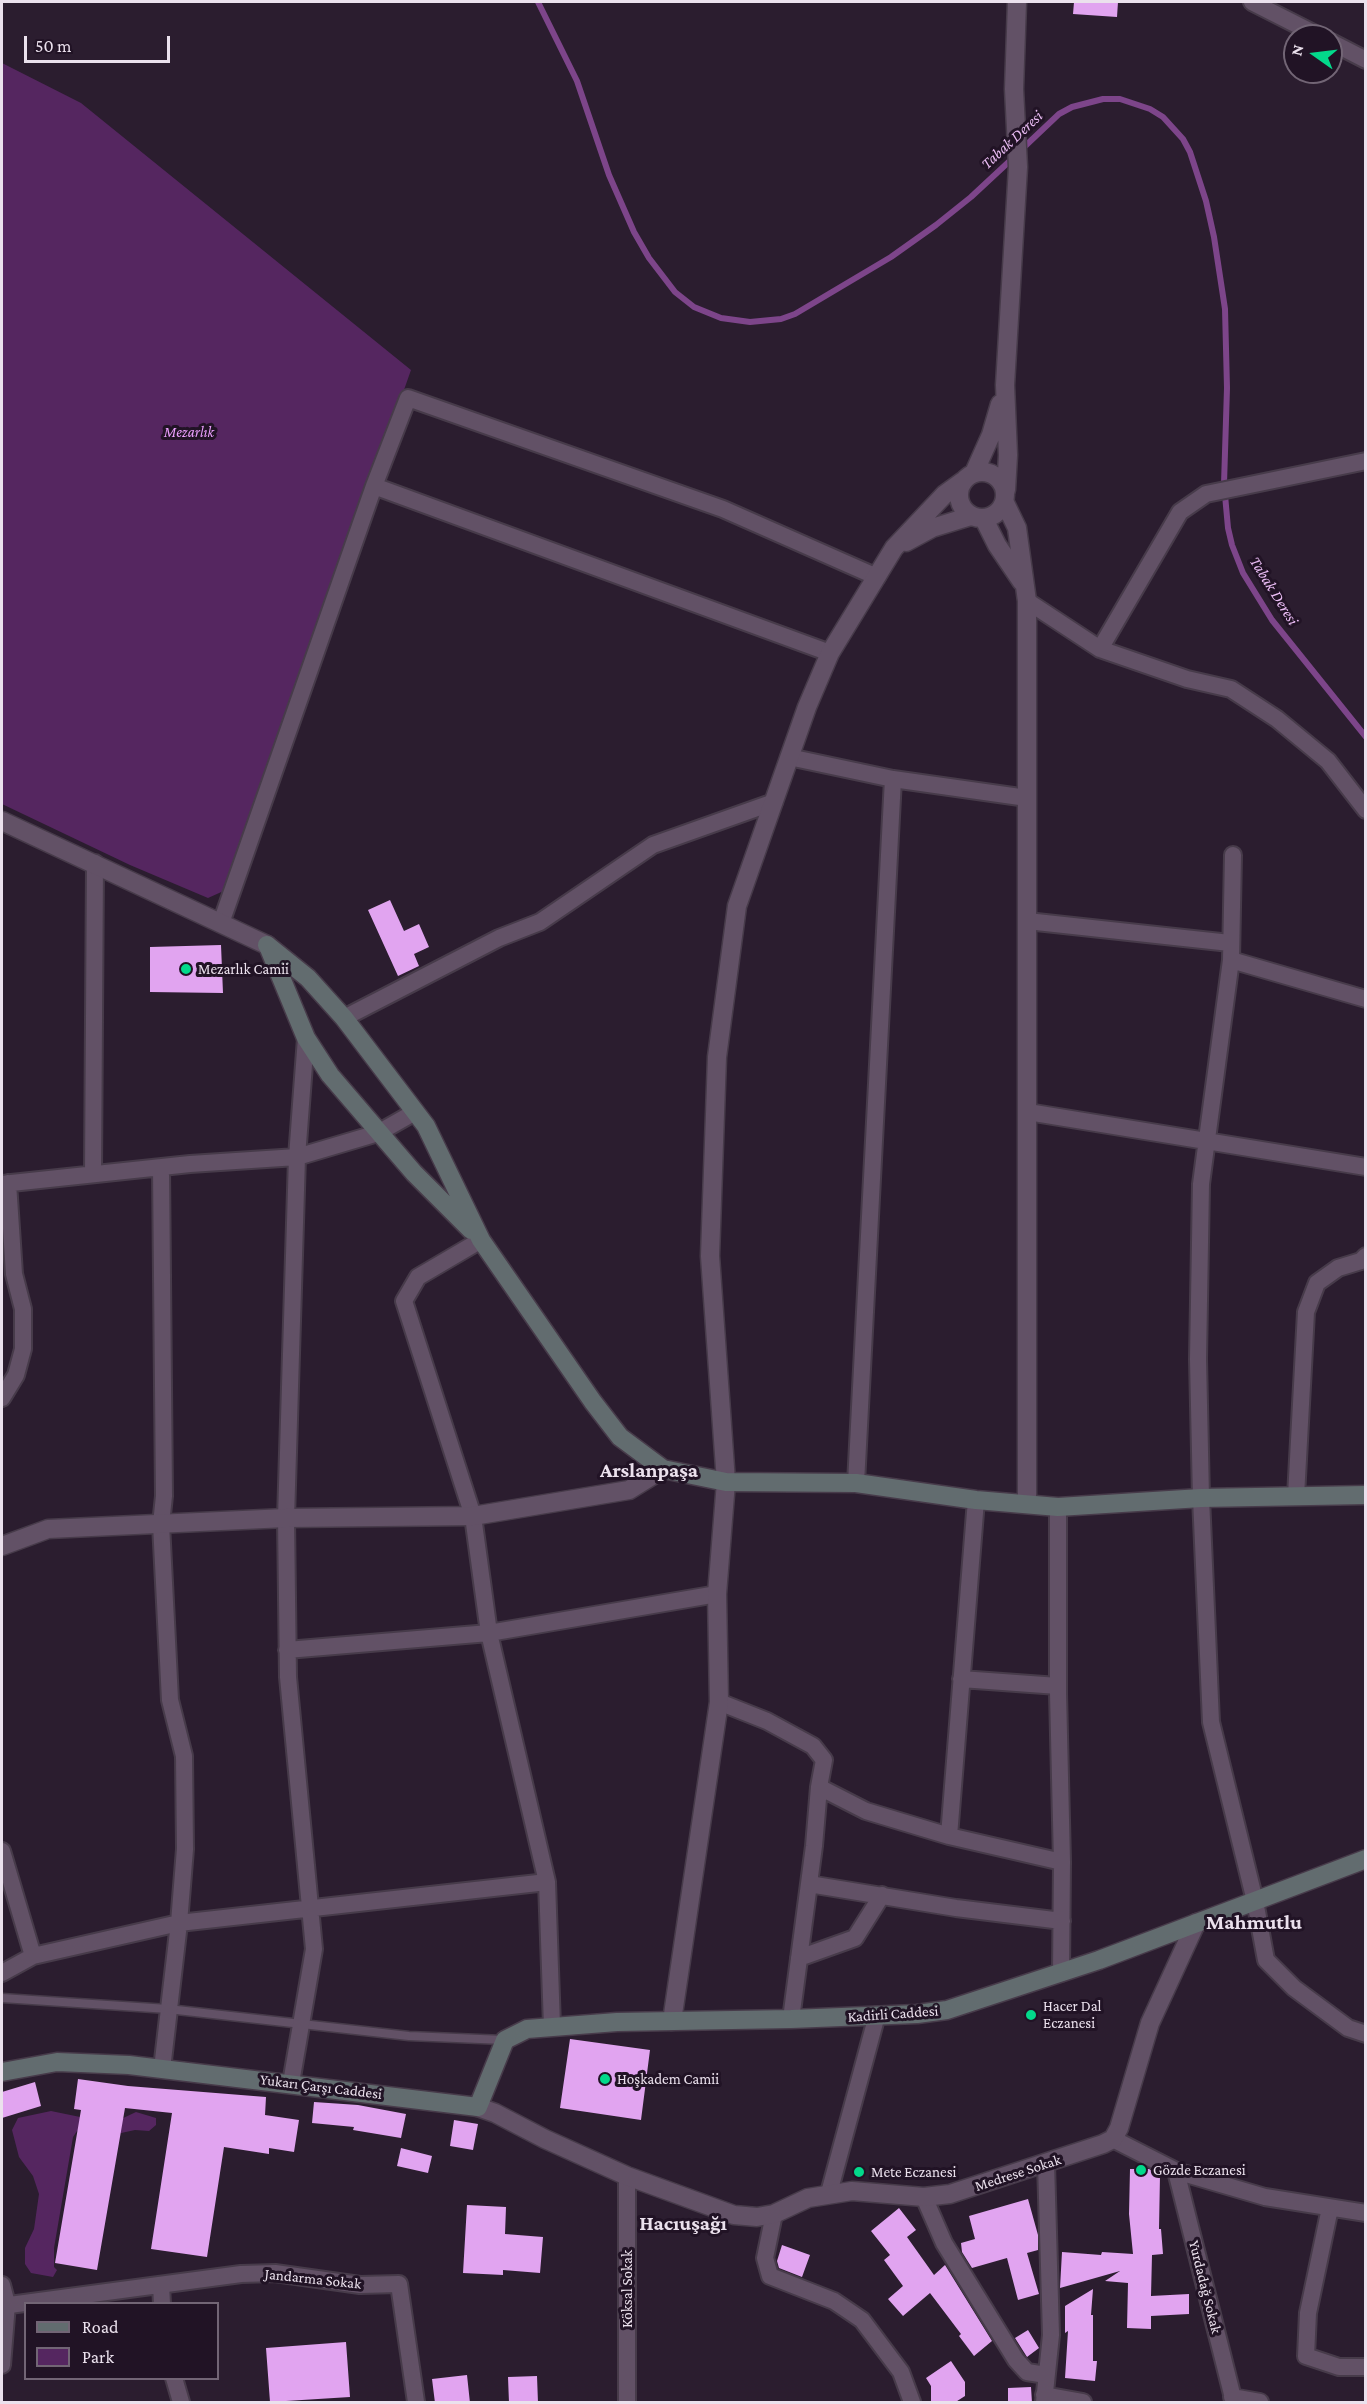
<!DOCTYPE html>
<html>
<head>
<meta charset="utf-8">
<style>
  body { margin:0 }
  #map { position:relative; width:1367px; height:2404px; overflow:hidden; background:#2b1d2f; font-family:"Crimson Pro",serif }
  canvas { display:block }
  .frame { position:absolute; inset:0; border:3px solid #ebe1ed; pointer-events:none }
  .legend { position:absolute; left:24px; top:2302px; width:195px; height:78px; box-sizing:border-box; background:#211325; border:2px solid #726575; margin:0; padding:8px 10px; list-style:none; font-size:18px; color:#ebe1ed }
  .legend li { display:flex; align-items:center; gap:12px; height:30px }
  .legend b { width:30px; border:2px solid #726575 }
  .north { position:absolute; left:1283px; top:24px; width:60px; height:60px; box-sizing:border-box; background:#211325; border:2px solid #726575; border-radius:50%; rotate:284deg; font-size:16px; font-weight:700; line-height:24px; text-align:center; color:#ebe1ed }
  .north::after { content:''; display:block; margin:auto; width:21px; height:27px; background:#03d98b; clip-path:polygon(50% 0,100% 100%,50% 72%,0 100%) }
  .scale { position:absolute; left:24px; top:36px; width:146px; height:27px; box-sizing:border-box; border:3px solid #ebe1ed; border-top:0; padding-left:8px; font-size:18px; line-height:21px; white-space:nowrap; color:#ebe1ed; -webkit-text-stroke:4px #211325; paint-order:stroke }
</style>
</head>
<body>
<div id="map">
<canvas width="1367" height="2404"></canvas>
<div class="frame"></div>
<ul class="legend">
<li><b style="height:8px;background:#626c6f"></b>Road</li>
<li><b style="height:16px;background:#552660"></b>Park</li>
</ul>
<div class="north">N</div>
<div class="scale">50 m</div>
</div>
<script>
const c = document.querySelector('canvas').getContext('2d');
c.lineJoin = 'round';
function fillPath(path, color) { c.fillStyle = color; c.fill(path, 'evenodd'); }
const shape = rows => new Path2D(rows.map(r => 'M' + r).join(''));
function trace(path, color, width, dash) { c.strokeStyle = color; c.lineWidth = width; c.lineCap = dash ? 'butt' : 'round'; c.setLineDash(dash || []); c.stroke(path); }
function drawText(font, color, halo, rows, align = 'center') {
  c.font = font + ' "Crimson Pro",serif'; c.lineWidth = 6; c.setLineDash([]); c.textBaseline = 'middle'; c.strokeStyle = halo; c.fillStyle = color; for (const [text, x, y, turn = 0] of rows) {
    c.save(); c.translate(x, y); c.rotate((+turn || 0) * Math.PI / 180); c.textAlign = isNaN(turn) ? turn : align; if (halo) c.strokeText(text, 0, 0); c.fillText(text, 0, 0); c.restore();
  }
}
fillPath(shape([
  [2,63,81,103,411,370,228,889,208,898,130,865,2,804],
  [51,2111,85,2118,119,2120,136,2112,156,2118,156,2125,149,2131,135,2130,112,2135,84,2129,77,2131,73,2137,54,2248,54,2267,57,2270,53,2277,31,2273,25,2264,25,2248,34,2229,39,2194,33,2176,19,2157,12,2130,18,2118]
]), '#552660');
trace(shape([
  [538,2,577,81,609,175,634,232,649,258,675,292,694,307,721,318,750,322,781,319,795,314,891,257,936,225,971,197,1014,157],
  [1022,149,1059,114,1072,107,1103,99,1120,99,1150,109,1163,117,1183,139,1190,152,1206,201,1214,237,1225,309,1227,388,1224,484,1228,528,1232,545,1243,573,1272,620,1366,737]
]), '#7d458a', 6);
fillPath(shape([
  [1074,2,1118,2,1117,17,1073,14],
  [390,900,404,931,419,924,429,947,414,954,419,966,398,976,368,910],
  [221,945,223,993,150,992,150,947],
  [570,2039,650,2050,641,2120,560,2108],
  [78,2079,128,2086,266,2097,265,2115,299,2120,294,2152,269,2148,269,2154,224,2147,207,2257,151,2249,172,2113,125,2108,97,2270,55,2263,81,2110,74,2109],
  [35,2082,41,2106,2,2118,2,2092],
  [314,2102,358,2105,406,2114,401,2138,353,2130,354,2127,312,2123],
  [454,2120,478,2124,473,2150,450,2146],
  [401,2148,432,2156,428,2173,397,2166],
  [1130,2169,1149,2169,1160,2175,1159,2229,1161,2229,1163,2254,1152,2255,1151,2296,1189,2294,1189,2314,1151,2316,1151,2329,1127,2328,1128,2283,1105,2281,1120,2271,1060,2288,1062,2252,1101,2255,1102,2252,1133,2254,1129,2214],
  [1028,2199,1038,2235,1038,2250,1027,2253,1039,2294,1018,2300,1007,2258,972,2268,962,2252,961,2243,975,2239,969,2216],
  [467,2205,506,2207,505,2234,543,2237,540,2273,503,2270,503,2275,463,2273],
  [899,2208,916,2230,907,2237,934,2275,945,2265,992,2341,974,2356,959,2336,961,2334,930,2293,903,2316,888,2299,903,2286,884,2260,890,2255,871,2231],
  [782,2245,810,2255,802,2277,779,2268,777,2261],
  [1093,2289,1091,2315,1093,2315,1093,2361,1097,2361,1095,2381,1065,2378,1068,2331,1065,2333,1065,2306],
  [1028,2330,1039,2348,1027,2357,1015,2338],
  [346,2342,350,2397,270,2402,266,2348],
  [951,2361,965,2382,965,2396,954,2403,931,2403,931,2386,926,2378],
  [467,2375,470,2403,435,2403,432,2379],
  [537,2376,538,2403,509,2403,508,2377],
  [1031,2387,1032,2403,1008,2403,1008,2388]
]), '#e1a4f0');
const service = shape([
  [2,1998,168,2009,409,2036,504,2040]
]);
const minor = shape([
  [1252,2,1319,36],
  [1331,42,1366,60],
  [374,486,830,653],
  [1027,601,1100,649,1187,679,1231,689,1277,719,1328,761,1366,810],
  [1100,649,1180,512,1206,494,1366,461],
  [789,757,893,779,1027,798],
  [1233,855,1231,960,1201,1184,1198,1359,1201,1498,1211,1722,1255,1901,1266,1960,1294,1988,1348,2028,1366,2034],
  [1027,921,1230,943],
  [221,923,374,486,408,398,723,509,877,577],
  [1231,960,1366,999],
  [344,1018,499,938,540,922,653,845,774,802],
  [1028,1112,1366,1167],
  [161,1167,164,1496,161,1524,170,1700,184,1756,185,1849,179,1923,162,2069],
  [93,1174,95,863],
  [2,1184,190,1164,297,1157,378,1133,415,1112],
  [481,1240,418,1277,404,1301,473,1516,489,1633,547,1882,552,2026],
  [2,1398,16,1375,23,1349,23,1309,14,1274,8,1183],
  [856,1483,893,779],
  [1296,1496,1306,1312,1317,1283,1338,1268,1361,1261,1366,1256],
  [1058,1507,1058,1693,1062,1862,1061,1973],
  [287,1650,489,1633,717,1594],
  [961,1679,1058,1686],
  [719,1702,767,1721,813,1746,824,1760,819,1787,866,1811,949,1836,1062,1862],
  [949,1836,976,1500],
  [2,1851,33,1956],
  [809,1884,956,1908,1062,1921],
  [799,1958,855,1938,882,1895],
  [2,1973,33,1956,179,1923,547,1882],
  [791,2019,814,1846,819,1787],
  [291,2083,314,1949,288,1677,286,1518,297,1157,306,1038],
  [1113,2139,1176,2171,1265,2197,1366,2213],
  [1176,2171,1234,2402],
  [829,2193,877,2015],
  [924,2197,944,2243,1016,2360,1027,2372,1046,2375],
  [1330,2208,1308,2313,1306,2356,1339,2367,1366,2367],
  [774,2214,765,2258,770,2276,834,2301,862,2320,901,2372,912,2402],
  [2,2285,7,2304,2,2365],
  [161,2285,162,2304],
  [2,2306,241,2274,275,2273,360,2285,399,2284,416,2402],
  [174,2378,181,2402],
  [1044,2395,1083,2402],
  [1232,2397,1260,2402],
  [627,2402,627,2176],
  [1044,2402,1051,2335,1046,2163]
]);
const tertiary = shape([
  '959 495a23 23 0 1 1 46 0a23 23 0 1 1-46 0Z',
  [974,473,991,435,1000,404],
  [1006,490,1008,455,1005,385,1018,167,1014,89,1017,2],
  [1005,503,1017,528,1027,601,1027,1503],
  [984,519,997,545,1022,582],
  [906,542,932,528,971,516],
  [2,821,267,945],
  [2,1546,48,1529,286,1518,473,1516,629,1490,663,1469],
  [672,2021,719,1702,717,1594,726,1482,710,1256,717,1057,737,906,807,707,830,653,894,548,945,494,963,481],
  [478,2107,495,2113,545,2139,627,2176,734,2215,757,2217,774,2214,808,2198,852,2191,924,2197,950,2194,1103,2144,1113,2139,1119,2128,1150,2023,1196,1923]
]);
const secondary = shape([
  [267,945,308,978,344,1018,426,1126,481,1240,593,1402,620,1437,663,1469,726,1482,856,1483,976,1500,1058,1507,1201,1498,1366,1495],
  [268,946,306,1038,330,1075,414,1173,471,1230],
  [2,2072,57,2062,129,2065,478,2107,505,2040,527,2029,617,2022,791,2019,917,2014,947,2010,1099,1960,1366,1859]
]);
trace(service, '#473b4a', 11);
trace(minor, '#473b4a', 20);
trace(tertiary, '#473b4a', 21);
trace(secondary, '#473b4a', 21);
trace(service, '#625166', 8);
trace(minor, '#625166', 16);
trace(tertiary, '#625166', 18);
trace(secondary, '#626c6f', 18);
for (const [x, y, r, color] of [
  [186,969,6,"#03d98b"],
  [1031,2015,6,"#03d98b"],
  [605,2079,6,"#03d98b"],
  [1141,2170,6,"#03d98b"],
  [859,2172,6,"#03d98b"]
]) { const dot = new Path2D(); dot.arc(x, y, r, 0, 2 * Math.PI); c.fillStyle = color; c.fill(dot); trace(dot, '#211325', 2); }
drawText('italic 15px', '#ec9ffe', '#211325', [
  ["Mezarlık",189,432]
]);
drawText('15px', '#ebe1ed', '#211325', [
  ["Mezarlık Camii",198,969],
  ["Hacer Dal",1043,2006],
  ["Eczanesi",1043,2023],
  ["Hoşkadem Camii",617,2079],
  ["Gözde Eczanesi",1153,2170],
  ["Mete Eczanesi",871,2172]
], 'left');
drawText('15px', '#ebe1ed', '#211325', [
  ["Kadirli Caddesi",893,2014,-4],
  ["Yukarı Çarşı Caddesi",321,2087,7],
  ["Medrese Sokak",1018,2173,-18],
  ["Jandarma Sokak",313,2279,6],
  ["Yurdadağ Sokak",1205,2287,76],
  ["Köksal Sokak",627,2289,-90]
]);
drawText('italic 16px', '#eabcf4', '#211325', [
  ["Tabak Deresi",1012,140,-43],
  ["Tabak Deresi",1274,591,58]
]);
drawText('bold 21px', '#ebe1ed', '#211325', [
  ["Arslanpaşa",649,1471],
  ["Mahmutlu",1254,1923],
  ["Hacıuşağı",683,2224]
]);
</script>
</body>
</html>
